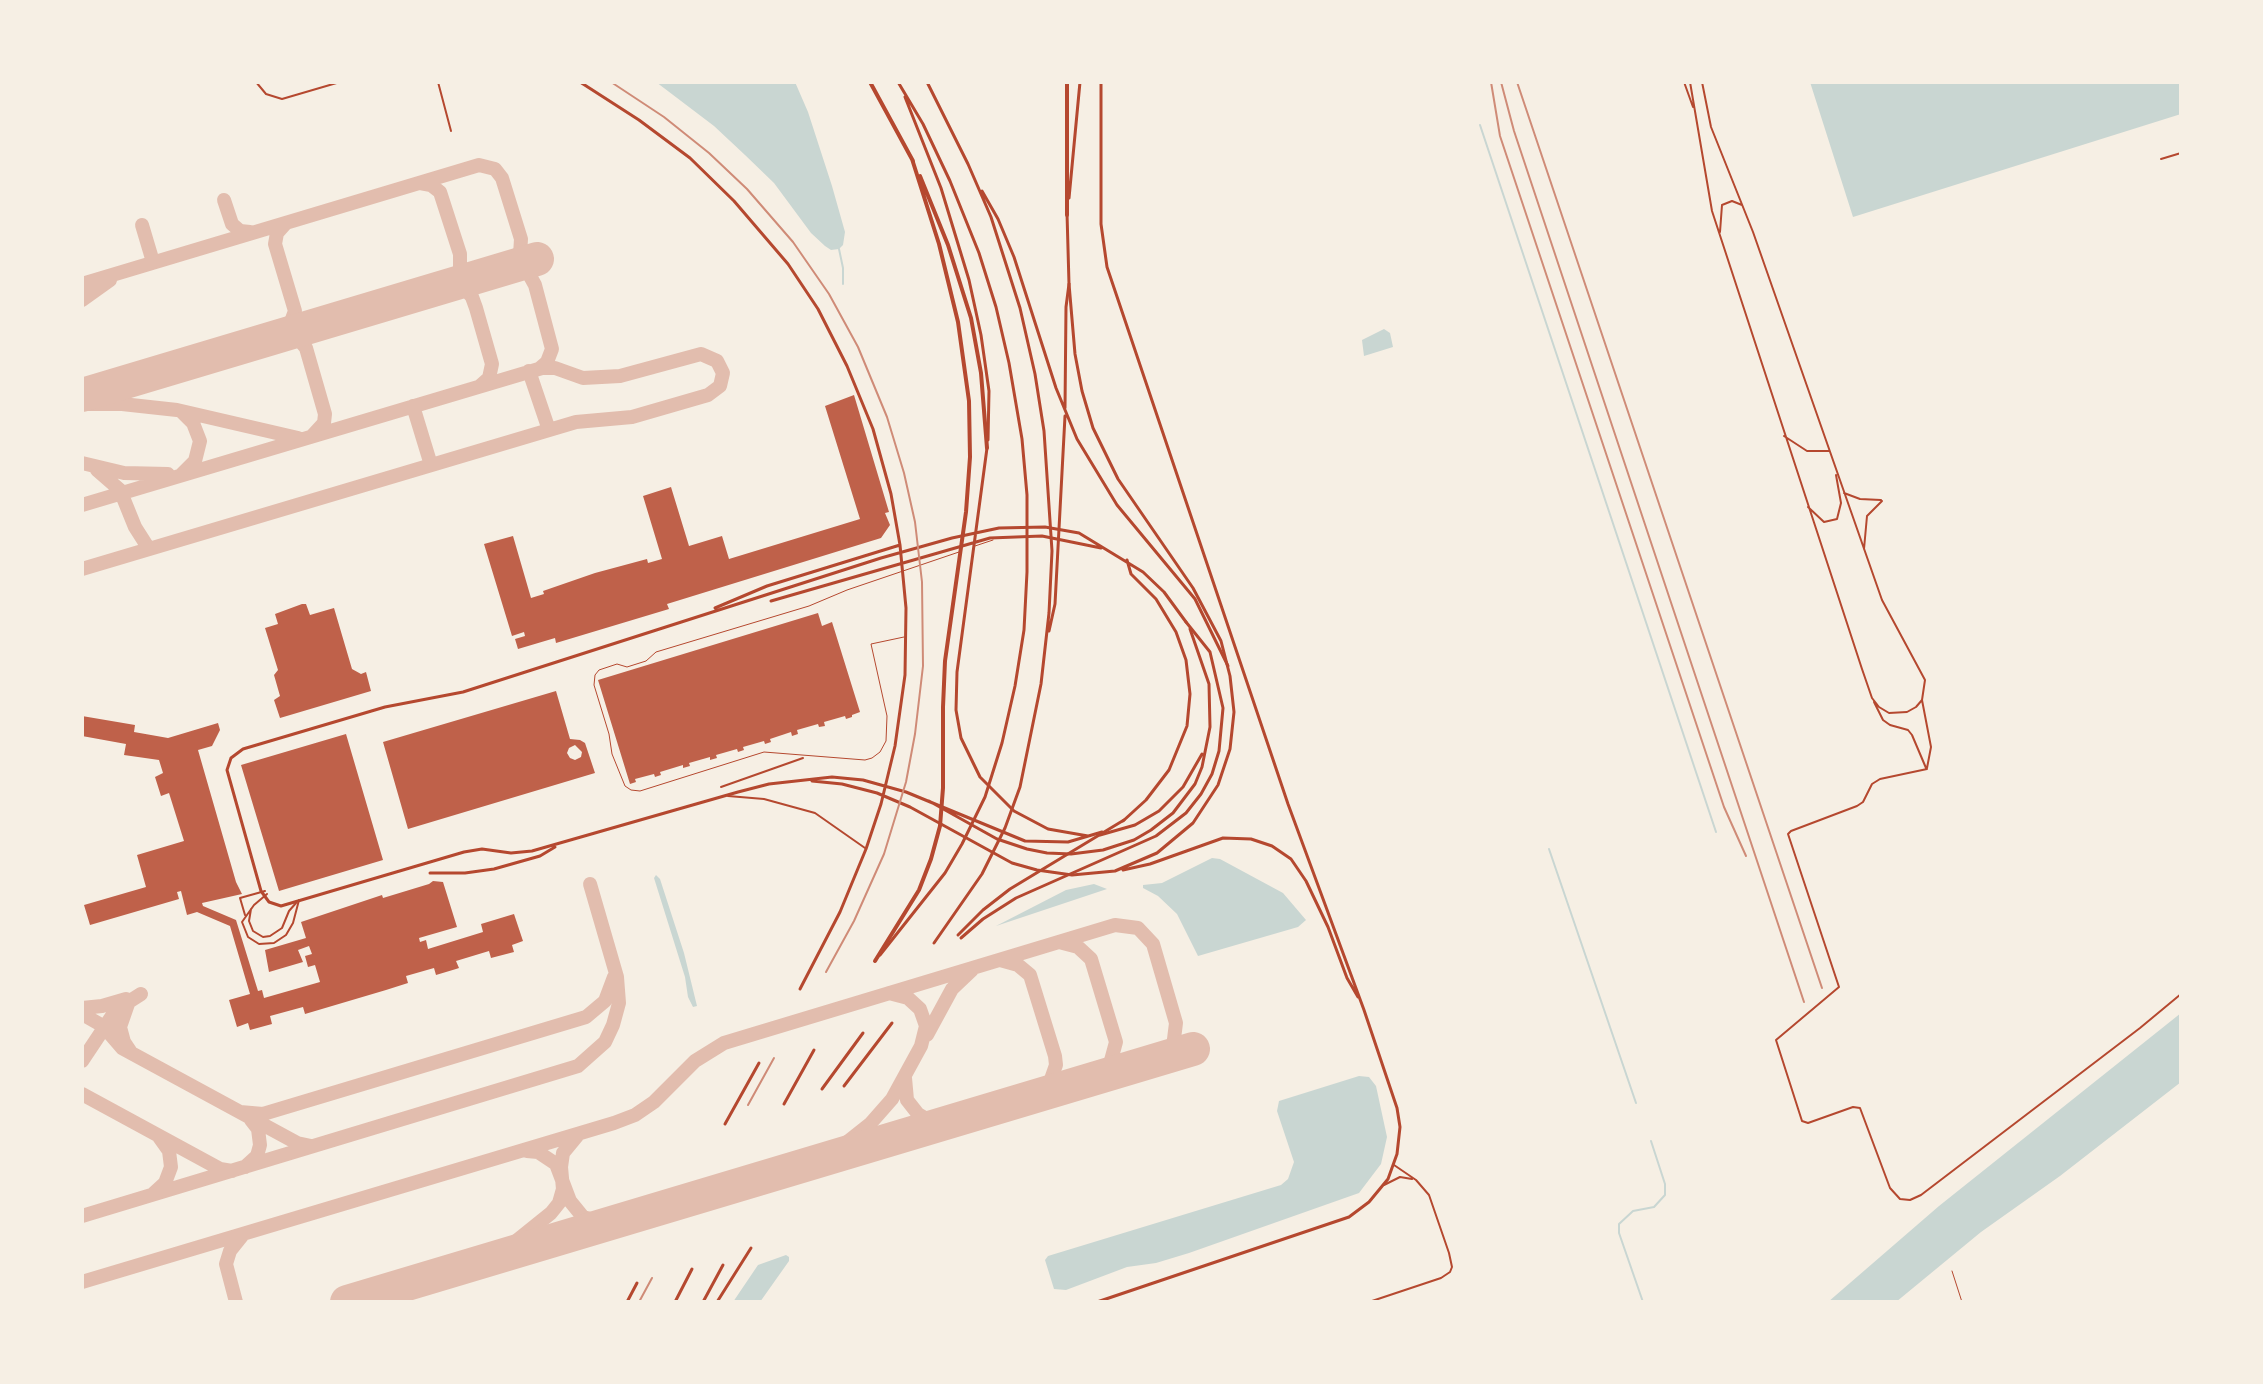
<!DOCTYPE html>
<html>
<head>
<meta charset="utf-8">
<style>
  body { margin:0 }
  #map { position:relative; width:2263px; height:1384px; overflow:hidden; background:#f6efe4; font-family:Georgia,serif }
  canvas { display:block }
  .frame { position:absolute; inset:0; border:84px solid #f6efe4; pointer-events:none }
</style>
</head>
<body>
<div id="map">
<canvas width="2263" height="1384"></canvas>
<div class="frame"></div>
</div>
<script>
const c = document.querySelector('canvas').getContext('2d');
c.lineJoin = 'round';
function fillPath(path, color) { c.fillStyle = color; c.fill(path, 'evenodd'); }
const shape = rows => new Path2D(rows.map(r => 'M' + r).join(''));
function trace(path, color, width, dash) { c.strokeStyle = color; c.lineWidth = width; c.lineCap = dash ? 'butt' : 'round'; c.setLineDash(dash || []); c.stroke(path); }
fillPath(shape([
  [656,82,795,82,808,112,832,186,845,232,843,245,839,249,831,250,825,246,811,233,774,183,745,155,714,126],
  [1810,82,2181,82,2181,114,1853,217],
  [1384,329,1390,333,1393,347,1364,356,1362,340],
  [1212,858,1220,859,1283,893,1306,920,1298,927,1198,956,1177,914,1158,896,1143,888,1143,885,1162,883],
  [656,875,660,879,684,953,697,1006,693,1007,688,997,685,977,654,878],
  [1094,884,1107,889,996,926,1066,890],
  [2181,1013,2181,1082,2060,1176,1981,1232,1896,1302,1828,1302,1939,1206],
  [1359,1076,1369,1077,1376,1086,1387,1137,1381,1164,1359,1193,1189,1253,1156,1263,1127,1267,1066,1290,1054,1289,1045,1260,1048,1256,1281,1185,1288,1179,1294,1162,1277,1111,1279,1101],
  [786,1255,789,1257,789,1261,760,1302,733,1302,758,1265]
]), '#c9d6d2');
trace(shape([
  [1480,125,1716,832],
  [839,249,843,268,843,284],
  [1549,849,1636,1103],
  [1643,1302,1619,1233,1619,1224,1633,1211,1654,1207,1665,1195,1665,1184,1651,1141]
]), '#c9d6d2', 2);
trace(shape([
  [420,183,431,185,440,192,460,254,460,272,447,286],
  [224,200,232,224,240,231,250,232],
  [142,225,153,262],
  [506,268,522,269,530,276,535,285,552,349,547,362,539,369],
  [82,284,479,165,495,169,502,178,521,239,520,255,506,268],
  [447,286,466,290,472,297,476,308,492,364,489,378,480,386],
  [82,300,110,280],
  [276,336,289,327,295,311,275,244,277,233,286,223],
  [273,338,290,336,301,342,306,348,325,414,324,423,312,436],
  [529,371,549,430],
  [82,404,122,404,177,410,298,438],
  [413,406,431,465],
  [182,412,193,423,200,441,195,461,182,474],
  [82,463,124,473,168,474],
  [97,470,120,490,135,527,149,549],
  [82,505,542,368,555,368,583,378,620,376,701,354,717,361,723,373,720,386,708,395,632,417,576,422,82,569],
  [1059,942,1078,947,1091,959,1116,1042,1110,1064,1102,1073,1085,1081],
  [1000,960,1018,965,1030,975,1055,1056,1056,1065,1050,1082,1042,1091,1024,1100],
  [128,1004,120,1027,124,1042,130,1051],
  [82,1008,102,1006,126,999],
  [82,1014,103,1026,122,1048,297,1143,311,1146],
  [927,1035,952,989,972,970],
  [82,1061,116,1010,141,994],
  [905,1078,907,1100,918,1114,930,1121,954,1121],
  [82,1094,220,1169,232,1171],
  [240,1112,263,1114,586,1017,605,1001,614,977],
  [527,1151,538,1152,556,1164,570,1201,583,1217,601,1222,623,1220],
  [245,1167,257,1156,260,1145,258,1129,251,1120],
  [800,1167,841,1147,870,1124,892,1099,921,1046,926,1026,920,1009,908,998,889,993],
  [153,1194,165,1183,171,1167,169,1151,159,1137],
  [82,1216,578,1066,605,1042,613,1025,619,1003,617,977,590,884],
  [464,1267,510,1246,551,1213,559,1203,563,1189,561,1167,563,1153,577,1136],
  [82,1282,614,1123,635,1115,654,1102,695,1061,724,1043,1115,925,1138,928,1153,944,1176,1023,1172,1055],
  [236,1302,226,1264,230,1251,242,1236]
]), '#e2bdae', 14);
trace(shape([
  [82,395,537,259],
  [347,1302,1193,1049]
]), '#e2bdae', 34);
fillPath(shape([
  [854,395,889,512,885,513,890,525,881,538,667,604,669,609,556,643,555,638,518,649,515,639,525,636,524,632,512,636,484,544,513,536,531,598,544,594,543,591,595,573,647,559,648,563,662,559,643,496,671,487,689,546,722,536,729,559,860,519,825,406],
  [302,604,306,604,310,615,334,608,352,669,361,674,366,672,371,691,280,718,274,700,280,696,274,675,278,670,265,628,278,624,275,614],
  [818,613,822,626,832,622,860,712,852,715,852,717,846,719,845,716,824,722,825,726,819,727,818,724,797,730,798,734,792,736,791,732,770,739,771,742,765,744,764,741,743,747,744,750,738,752,737,749,716,755,717,758,710,760,710,757,689,763,690,766,683,768,683,765,660,772,661,775,655,777,654,774,635,779,636,782,630,784,598,680],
  [556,691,570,739,580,740,585,743,595,773,408,829,383,742],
  [575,745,582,752,581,757,575,760,570,758,567,753,569,748],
  [82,716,135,725,134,732,168,738,218,723,220,730,212,746,198,750,236,882,242,894,202,903,203,906,236,920,258,991,262,990,264,998,320,982,315,965,308,967,305,956,312,954,309,946,298,950,303,962,269,972,265,950,306,938,301,922,382,895,383,898,429,884,433,881,443,882,457,927,419,938,420,942,426,940,428,949,483,932,481,924,514,914,523,941,512,945,514,952,491,958,489,951,456,961,459,968,456,969,436,975,434,968,406,976,408,983,386,990,305,1014,303,1007,270,1016,272,1024,250,1030,248,1023,237,1027,229,1000,250,994,230,926,197,912,187,915,181,891,177,892,179,899,90,925,84,905,146,887,137,855,184,841,169,793,161,796,155,777,163,773,159,760,124,755,126,744,82,736],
  [346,734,383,860,279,891,241,765]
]), '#bf614a');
trace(shape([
  [975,546,993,540],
  [904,637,871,644,887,716,886,741,880,752,872,758,865,760,764,752,640,791,631,790,625,786,612,754,609,734,594,685,595,675,599,670,617,664,627,667,646,661,656,652,809,606,847,590,959,552],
  [1952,1271,1962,1302]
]), '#b5482f', 1);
trace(shape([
  [256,82,266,94,282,99,340,82],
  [438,82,451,131],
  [1684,82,1693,107],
  [1690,82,1712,211,1862,669,1872,698,1879,707,1889,713,1907,712,1916,707,1922,700,1925,680,1882,600,1753,232,1711,127,1702,82],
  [2161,159,2181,153],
  [1720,232,1722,205,1732,201,1742,205],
  [1784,436,1807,451,1829,451],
  [1844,493,1860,499,1881,500],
  [1808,507,1824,522,1837,519,1841,503,1836,475],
  [1864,549,1867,516,1882,501],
  [1922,700,1931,747,1927,768],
  [1874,702,1883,720,1890,725,1908,730,1912,735,1926,768],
  [1927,769,1880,779,1872,784,1863,802,1857,806,1791,831,1788,834,1839,987,1776,1040,1802,1121,1808,1123,1853,1107,1860,1108,1890,1188,1900,1199,1910,1200,1921,1195,2140,1028,2181,994],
  [721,787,803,758],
  [728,796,764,799,815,813,865,848],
  [267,894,254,905,242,922,248,937,259,944,274,943,286,935,293,923,299,900],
  [251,909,249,921,253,931,263,937,270,936,282,928,289,911,296,903],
  [245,915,240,898,265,891],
  [1384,1185,1400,1177,1412,1179],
  [1369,1302,1441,1278,1450,1272,1452,1267,1449,1253,1429,1195,1416,1180,1394,1165]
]), '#b5482f', 2);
trace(shape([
  [580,82,639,120,690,158,734,201,788,264,818,309,847,366,873,429,891,494,900,545,906,608,905,675,895,746,881,804,866,849,840,912,800,989],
  [1069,198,1080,82],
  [987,448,957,672,956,710,961,738,980,777,1014,811,1048,829,1088,836],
  [771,601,990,538,1042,536,1101,548],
  [715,608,767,586,900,545],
  [812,781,842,784,877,793,910,807,1012,863,1037,870,1072,875,1115,871,1157,853,1193,823,1218,785,1230,749,1234,712,1230,676,1221,641,1193,588,1118,479,1093,428,1082,391,1075,354,1069,284,1067,213],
  [929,801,997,839,1027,849,1047,853,1071,854,1103,850,1134,840,1151,830,1173,813,1195,784,1202,767,1210,727,1209,684,1190,629],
  [1123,821,1146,800,1169,770,1187,726,1190,694,1186,660,1176,632,1156,599,1131,574,1127,560],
  [1102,832,1068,842,1025,841,906,792,863,780,832,777,769,784,738,792,532,851,511,853,482,849,464,852,281,906,269,902,261,891,227,770,231,758,243,749,385,707,463,692,881,558,952,538,999,528,1045,527,1079,533,1143,572,1164,592,1186,622],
  [1100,835,1135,825,1159,811,1183,787,1202,754],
  [1123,870,1150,864,1223,838,1251,839,1272,846,1291,859,1306,881,1328,927,1347,978,1358,997],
  [430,873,465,873,494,869,540,856,555,847],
  [725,1124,759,1063],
  [627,1302,637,1283],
  [1097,1302,1349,1217,1369,1202,1388,1179,1397,1154,1400,1127,1397,1108,1364,1010,1288,804,1107,267,1101,224,1101,82]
]), '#b5482f', 3);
trace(shape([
  [927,82,968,164,991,217,1020,308,1035,374,1044,431,1052,551,1049,613,1041,684,1020,787,1005,828,982,874,934,943],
  [905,97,941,188,969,280,981,335,989,391,988,440],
  [982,191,998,219,1014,257,1056,388,1077,439,1117,505,1195,599,1228,666],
  [1065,408,1066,307,1069,284],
  [1049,631,1055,604,1065,416],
  [958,935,983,910,1010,889,1124,820],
  [961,938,983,919,1016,898,1156,836,1186,813,1201,794,1212,774,1219,751,1223,708,1210,652,1186,622],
  [880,955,945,873,962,844,985,797,1002,743,1015,686,1024,630,1027,572,1027,495,1022,439,1009,363,996,307,979,253,950,181,923,124,898,82],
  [844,1086,892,1023],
  [822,1089,863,1033],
  [784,1104,814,1050],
  [675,1302,692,1269],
  [703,1302,723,1265],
  [717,1302,751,1248]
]), '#b5482f', 3);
trace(shape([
  [870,82,913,161],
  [1067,82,1067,215],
  [920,176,948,245,971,318,981,373,987,448],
  [875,961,919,890,931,859,940,826,943,788,943,707,945,661,966,512,970,457,969,401,958,322,939,244,912,159]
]), '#b5482f', 4);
trace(shape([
  [611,82,664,117,709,153,747,189,793,242,829,294,858,347,887,417,904,473,915,522,922,582,923,666,915,734,906,782,884,854,854,921,826,972],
  [1491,82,1500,136,1724,807,1746,856],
  [1501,82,1514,131,1804,1002],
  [1517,82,1822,988],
  [748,1105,774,1058],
  [639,1302,652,1278]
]), '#cf8b77', 2);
</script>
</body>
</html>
